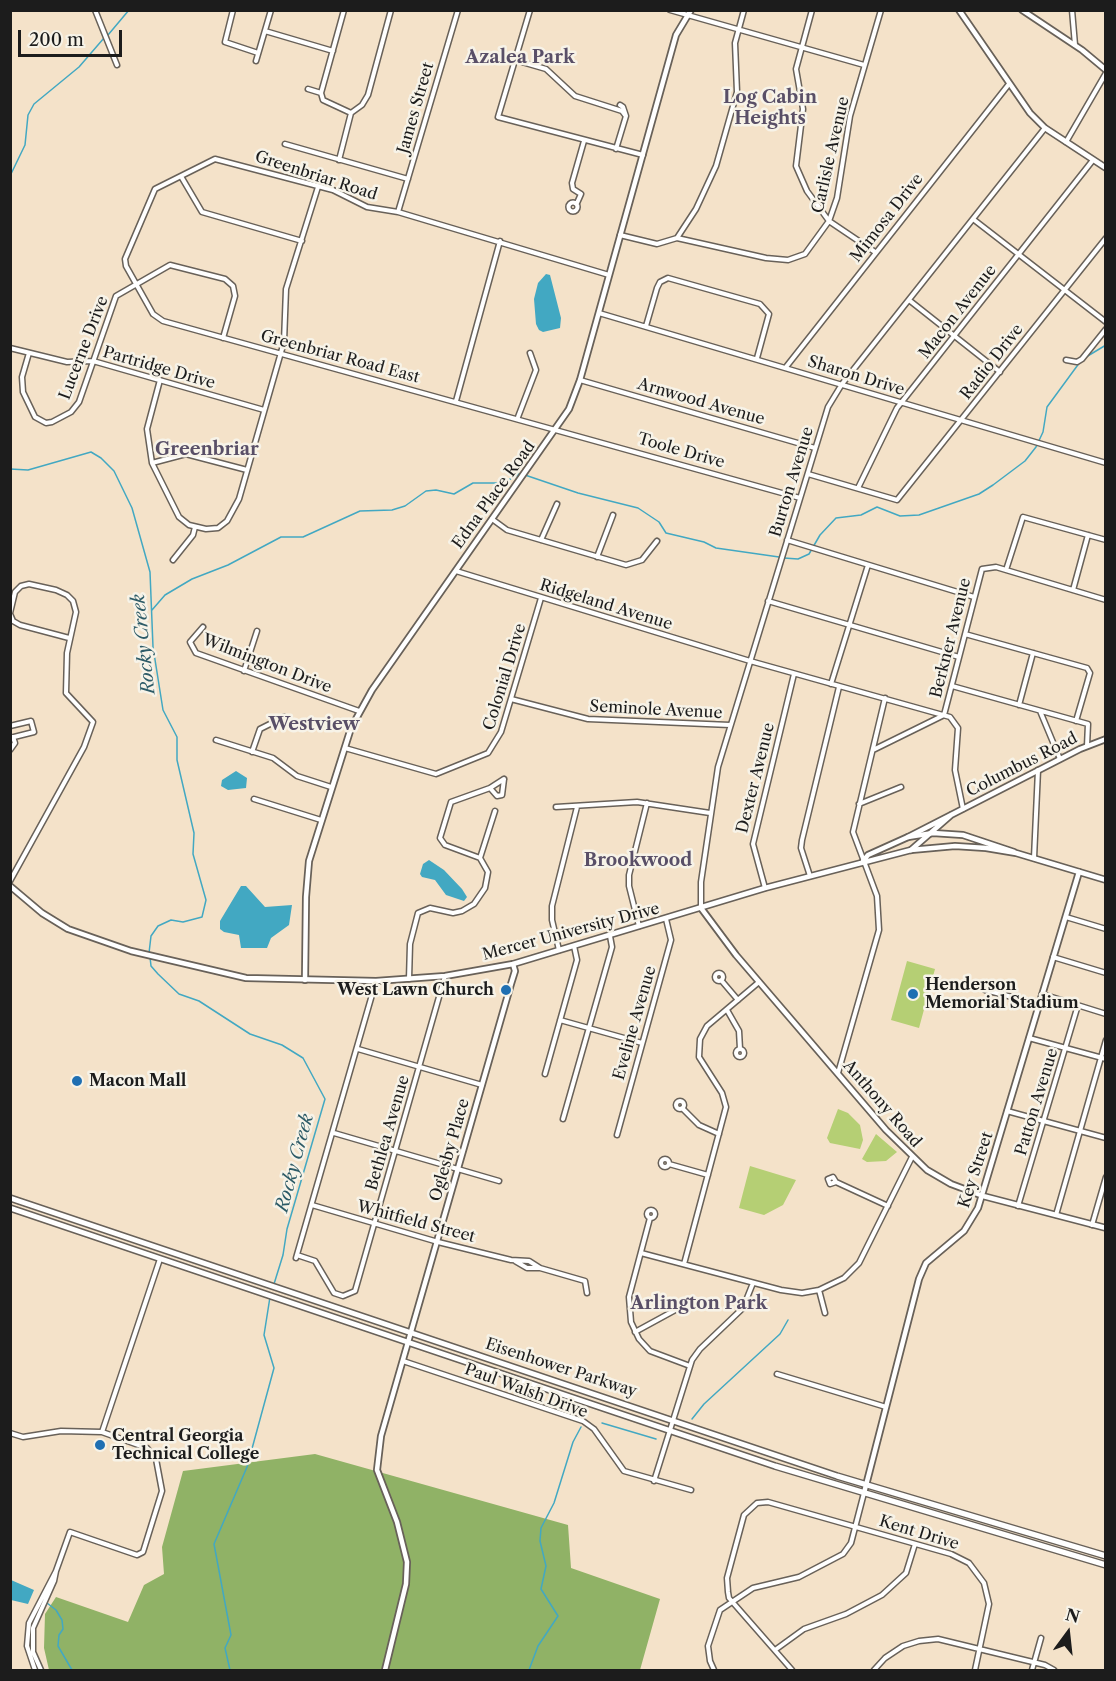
<!DOCTYPE html>
<html>
<head>
<meta charset="utf-8">
<style>
  body { margin:0 }
  #map { position:relative; width:1116px; height:1681px; overflow:hidden; background:#f4e2c9; font-family:"Libre Caslon Text",serif }
  canvas { display:block }
  .frame { position:absolute; inset:0; border:12px solid #1c1c1c; pointer-events:none }
  .north { position:absolute; left:1038px; top:1603px; width:60px; height:60px; -webkit-text-stroke:4px #f7f3e8; paint-order:stroke; rotate:15deg; font-size:16px; font-weight:700; line-height:24px; text-align:center; color:#1c1c1c }
  .north::after { content:''; display:block; margin:auto; width:21px; height:27px; background:#1c1c1c; clip-path:polygon(50% 0,100% 100%,50% 72%,0 100%) }
  .scale { position:absolute; left:18px; top:30px; width:104px; height:27px; box-sizing:border-box; border:3px solid #1c1c1c; border-top:0; padding-left:8px; font-size:18px; line-height:21px; white-space:nowrap; color:#1c1c1c; -webkit-text-stroke:4px #f7f3e8; paint-order:stroke }
</style>
</head>
<body>
<div id="map">
<canvas width="1116" height="1681"></canvas>
<div class="frame"></div>
<div class="north">N</div>
<div class="scale">200 m</div>
</div>
<script>
const c = document.querySelector('canvas').getContext('2d');
c.lineJoin = 'round';
function fillPath(path, color) { c.fillStyle = color; c.fill(path, 'evenodd'); }
const shape = rows => new Path2D(rows.map(r => 'M' + r).join(''));
function trace(path, color, width, dash) { c.strokeStyle = color; c.lineWidth = width; c.lineCap = dash ? 'butt' : 'round'; c.setLineDash(dash || []); c.stroke(path); }
function drawText(font, color, halo, rows, align = 'center') {
  c.font = font + ' "Libre Caslon Text",serif'; c.lineWidth = 5; c.setLineDash([]); c.textBaseline = 'middle'; c.strokeStyle = halo; c.fillStyle = color; for (const [text, x, y, turn = 0] of rows) {
    c.save(); c.translate(x, y); c.rotate((+turn || 0) * Math.PI / 180); c.textAlign = isNaN(turn) ? turn : align; if (halo) c.strokeText(text, 0, 0); c.fillText(text, 0, 0); c.restore();
  }
}
fillPath(shape([
  [907,961,935,969,919,1028,891,1020],
  [838,1109,848,1113,860,1125,863,1140,860,1149,830,1143,827,1138],
  [876,1134,897,1152,886,1161,867,1162,862,1159],
  [750,1166,796,1180,783,1205,764,1215,739,1208]
]), '#b5cf74');
fillPath(shape([
  [315,1454,568,1525,571,1568,660,1599,640,1670,49,1670,44,1648,45,1614,56,1597,128,1622,144,1585,164,1574,162,1547,183,1471]
]), '#90b266');
fillPath(shape([
  [546,274,550,275,561,318,560,328,543,332,539,330,536,324,534,299,538,283],
  [236,771,247,778,246,788,228,790,221,786,222,780],
  [429,860,444,870,462,889,467,897,464,901,446,895,435,880,422,877,420,874,423,864],
  [241,886,246,886,265,907,292,905,289,925,271,938,267,948,241,948,239,935,224,932,220,929,220,921],
  [11,1580,34,1590,28,1604,11,1600]
]), '#42a8c2');
trace(shape([
  [108,35,129,10],
  [10,176,25,145,28,115,34,104,79,67,104,38],
  [1086,357,1106,345],
  [10,469,28,470,91,452,101,458,114,471,132,508,150,572,153,647,163,710,177,737,177,760,194,833,193,854,206,900,202,917,183,922,171,920,158,926,151,936,149,953],
  [525,475,578,493,638,508,659,522,666,533,704,542,716,548,779,557],
  [784,558,798,559,809,554,820,535,836,518,861,515,877,507,900,516,919,515,979,494,993,485,1025,461,1036,447,1043,432,1047,407,1080,362],
  [152,610,165,595,192,579,228,565,281,537,303,537,360,511,392,510,405,506,426,491,436,490,454,494,473,483,503,483,521,473],
  [150,957,151,966,158,974,179,994,199,1001,250,1034,282,1045,303,1058,325,1099,287,1229,283,1255,274,1284],
  [692,1419,704,1404,780,1334,788,1320],
  [602,1423,656,1439],
  [47,1603,56,1610,62,1620,63,1629,59,1635,58,1646,72,1670],
  [230,1670,225,1648,231,1635,214,1544,247,1467,274,1368,264,1335,270,1297],
  [529,1670,538,1646,558,1616,541,1589,546,1566,540,1541,541,1528,554,1503,573,1442,581,1427]
]), '#42a8c2', 1.5);
const minor = shape([
  [95,10,117,65],
  [233,10,225,42,258,53],
  [530,10,498,117,643,155],
  [670,10,864,65],
  [812,10,796,69,803,109,796,166,807,191,829,221,875,252],
  [1072,10,1075,45],
  [265,31,333,51],
  [515,60,546,69,575,96,622,111,625,115],
  [256,61,271,10],
  [308,89,321,93,323,100,351,113],
  [321,93,344,10],
  [351,113,362,105,368,95,391,10],
  [1066,142,1106,73],
  [285,144,408,179],
  [616,149,626,116,623,107,620,105],
  [339,160,351,113],
  [182,178,202,212,302,241],
  '568.5 207a4.5 4.5 0 1 1 9 0a4.5 4.5 0 1 1-9 0Z',
  [577,203,581,194,573,189,572,183,584,141],
  [398,212,458,10],
  [973,219,1106,322],
  [620,235,657,244,677,238,766,258,788,260,805,254,829,221,837,198,850,116,881,10],
  [677,238,696,209,716,166,737,92,735,43,744,10],
  [609,275,398,212,367,207,333,190,215,159,155,189,125,259,126,266,153,314,163,321,800,498],
  [909,300,1000,372],
  [599,313,1106,463],
  [646,326,657,288,660,282,668,278,760,304,769,314,757,358],
  [10,348,67,362,93,361,264,410],
  [29,353,22,377,23,392,35,417,46,423,52,422,71,412,79,402,116,296,170,265,225,279,233,286,235,296,223,338],
  [1066,360,1077,362,1082,359,1106,329],
  [786,367,1009,84],
  [160,380,147,429,152,463,179,517,189,525,206,529,218,528,227,521,239,499,284,342,286,289,318,187],
  [580,380,815,448],
  [456,401,500,241],
  [518,417,536,370,530,353],
  [152,463,186,454,247,470],
  [808,474,897,500,1106,238],
  [858,488,897,408,1093,160],
  [492,519,507,530,626,565,642,560,657,541],
  [541,540,557,504],
  [787,540,974,597],
  [597,557,613,515],
  [173,560,193,535,195,527],
  [1006,570,1023,517,1106,540],
  [456,571,750,661,950,717,958,728,955,770,963,809],
  [1073,590,1088,535],
  [768,601,959,657],
  [10,613,15,592,21,586,29,584,56,590,67,595,73,601,76,612,67,653,66,693,93,722,84,747,10,881],
  [10,614,13,621,20,625,69,638],
  [203,627,190,642,196,653,359,711],
  [965,634,1087,668,1090,673,1076,721],
  [244,671,257,631],
  [831,684,868,565],
  [952,686,1088,724,1087,746],
  [511,699,588,719,730,725],
  [1019,705,1033,653],
  [1040,711,1060,759],
  [944,715,982,569,996,567,1106,600],
  [10,726,31,721,34,732,10,738],
  [216,740,273,758,297,776,331,787],
  [345,748,436,774,488,753,501,732,541,598],
  [10,750,15,743,13,737],
  [873,750,944,715],
  [252,752,260,729,284,717],
  [504,779,502,795,497,796,490,788,504,779],
  [254,799,321,820],
  [859,804,901,787],
  [556,807,637,802,710,813],
  [480,858,495,811],
  [1034,858,1038,770],
  [810,876,801,848,802,840,839,687],
  [765,888,753,844,794,674],
  [701,908,701,882,718,767,828,407,842,384,1045,128],
  [1066,917,1106,929],
  [639,926,629,886,629,875,647,803],
  [559,950,552,920,552,906,577,807],
  [1053,957,1106,973],
  '715 977a4 4 0 1 1 8 0a4 4 0 1 1-8 0Z',
  [409,979,410,944,418,913,430,908,453,913,462,911,474,904,485,888,488,872,480,858,445,845,440,838,451,802,490,788],
  [721,980,738,1000],
  [985,990,1039,1004],
  [1042,994,1106,1014],
  [727,1010,739,1031,740,1049],
  [560,1020,642,1043],
  [1029,1038,1106,1059],
  [358,1049,482,1085],
  '736 1053a4 4 0 1 1 8 0a4 4 0 1 1-8 0Z',
  [838,1073,879,930,877,896,853,832,885,698],
  [545,1074,577,960,574,946],
  '676 1105a4 4 0 1 1 8 0a4 4 0 1 1-8 0Z',
  [682,1108,699,1125,719,1134],
  [1007,1111,1106,1138],
  [563,1119,612,947,610,936],
  [334,1133,499,1181],
  [617,1135,671,940,666,919],
  '661 1163a4 4 0 1 1 8 0a4 4 0 1 1-8 0Z',
  [669,1164,708,1175],
  [836,1182,830,1184,828,1179,833,1177,836,1182,888,1206],
  [312,1205,438,1242,511,1260,529,1261,540,1268,585,1281,587,1293],
  [1018,1206,1078,1005],
  '647 1214a4 4 0 1 1 8 0a4 4 0 1 1-8 0Z',
  [1056,1215,1106,1040],
  [650,1218,629,1297,631,1322,639,1339,650,1351,690,1366],
  [1092,1225,1106,1177],
  [641,1253,781,1290,802,1293,819,1290,844,1278,859,1263,912,1157],
  [297,1255,315,1261,334,1293,343,1296,355,1291,445,976],
  [296,1258,376,981],
  [515,1261,527,1268,540,1268],
  [684,1264,726,1107,722,1093,699,1057,700,1039,707,1026,759,982],
  [819,1290,825,1313],
  '678.5 1306a4.5 4.5 0 1 1 9 0a4.5 4.5 0 1 1-9 0Z',
  [635,1332,679,1308],
  [403,1361,583,1421,594,1429,624,1471,691,1490],
  [777,1374,886,1407],
  [102,1432,160,1259],
  [10,1433,23,1437,61,1431,102,1432,147,1448,156,1459,162,1491,143,1552,137,1555,70,1532,56,1571],
  [654,1481,692,1360,700,1349,743,1308,753,1283],
  [775,1650,804,1629,846,1614,882,1595,906,1573,915,1544],
  [35,1670,27,1646,29,1623,56,1571,54,1581,33,1628,33,1652,41,1670],
  [714,1670,710,1661,708,1646,720,1610,753,1588,799,1577,843,1554,851,1543,864,1493],
  [792,1670,729,1598,728,1592,727,1578,744,1515,757,1503,768,1502,951,1554,969,1563,984,1583,989,1604,975,1670],
  [874,1670,885,1658,903,1646,919,1641,938,1639,1045,1665,1054,1670],
  [1032,1670,1041,1638]
]);
const tertiary = shape([
  [959,10,1030,113,1045,128,1106,168],
  [1022,10,1082,50,1106,70],
  [908,837,1080,749,1106,739],
  [911,850,951,815],
  [701,908,736,955,886,1130,927,1170,951,1184,983,1196,1106,1228],
  [305,980,306,897,309,861,351,728,372,690,569,409,580,380,676,35,691,10],
  [864,1493,919,1279,926,1263,964,1231,978,1208,1079,872],
  [385,1670,406,1584,407,1562,397,1522,377,1470,381,1436,511,984,515,971,513,964]
]);
const secondary = shape([
  [863,861,868,855,908,837,933,833,963,835,1014,852],
  [10,886,42,913,68,929,131,951,246,978,376,981,445,976,513,964,765,888,911,850,955,846,986,848,1016,853,1106,880]
]);
const primary = shape([
  [10,1198,837,1476,1106,1556],
  [10,1208,775,1466,1106,1565]
]);
trace(minor, '#686159', 7);
trace(tertiary, '#686159', 8);
trace(secondary, '#686159', 8);
trace(primary, '#686159', 8);
trace(minor, '#fff', 4);
trace(tertiary, '#fff', 4.5);
trace(secondary, '#fff', 4.5);
trace(primary, '#fff', 5);
for (const [x, y, r, color] of [
  [506,990,6,"#1f6fb2"],
  [913,994,6,"#1f6fb2"],
  [77,1081,6,"#1f6fb2"],
  [100,1445,6,"#1f6fb2"]
]) { const dot = new Path2D(); dot.arc(x, y, r, 0, 2 * Math.PI); c.fillStyle = color; c.fill(dot); trace(dot, '#f7f3e8', 2); }
drawText('16px', '#1c1c1c', '#f7f3e8', [
  ["James Street",416,108,-74],
  ["Carlisle Avenue",831,155,-77],
  ["Greenbriar Road",316,176,18],
  ["Mimosa Drive",887,218,-52],
  ["Macon Avenue",958,312,-52],
  ["Lucerne Drive",84,348,-69],
  ["Greenbriar Road East",340,357,15],
  ["Radio Drive",992,362,-52],
  ["Partridge Drive",159,368,16],
  ["Sharon Drive",856,376,17],
  ["Arnwood Avenue",701,402,16],
  ["Toole Drive",681,451,16],
  ["Burton Avenue",792,482,-73],
  ["Edna Place Road",494,495,-54],
  ["Ridgeland Avenue",606,605,17],
  ["Berkner Avenue",951,638,-76],
  ["Wilmington Drive",267,664,21],
  ["Colonial Drive",505,677,-73],
  ["Seminole Avenue",656,710,3],
  ["Columbus Road",1022,765,-27],
  ["Dexter Avenue",756,778,-76],
  ["Mercer University Drive",571,932,-15],
  ["Eveline Avenue",635,1023,-74],
  ["Patton Avenue",1037,1102,-73],
  ["Anthony Road",882,1104,49],
  ["Bethlea Avenue",388,1133,-74],
  ["Oglesby Place",450,1150,-74],
  ["Key Street",976,1170,-72],
  ["Whitfield Street",416,1222,15],
  ["Eisenhower Parkway",561,1368,18],
  ["Paul Walsh Drive",526,1391,20],
  ["Kent Drive",919,1533,17]
]);
drawText('bold 16px', '#1c1c1c', '#f7f3e8', [
  ["Henderson",925,985],
  ["Memorial Stadium",925,1003],
  ["West Lawn Church",494,990,"right"],
  ["Macon Mall",89,1081],
  ["Central Georgia",112,1436],
  ["Technical College",112,1454]
], 'left');
drawText('bold 18px', '#594f67', '#f7f3e8', [
  ["Azalea Park",520,58],
  ["Log Cabin",770,98],
  ["Heights",770,119],
  ["Greenbriar",207,450],
  ["Westview",314,725],
  ["Brookwood",638,861],
  ["Arlington Park",699,1304]
]);
drawText('italic 18px', '#2d5b67', '#f7f3e8', [
  ["Rocky Creek",144,644,-96],
  ["Rocky Creek",295,1163,-75]
]);
</script>
</body>
</html>
